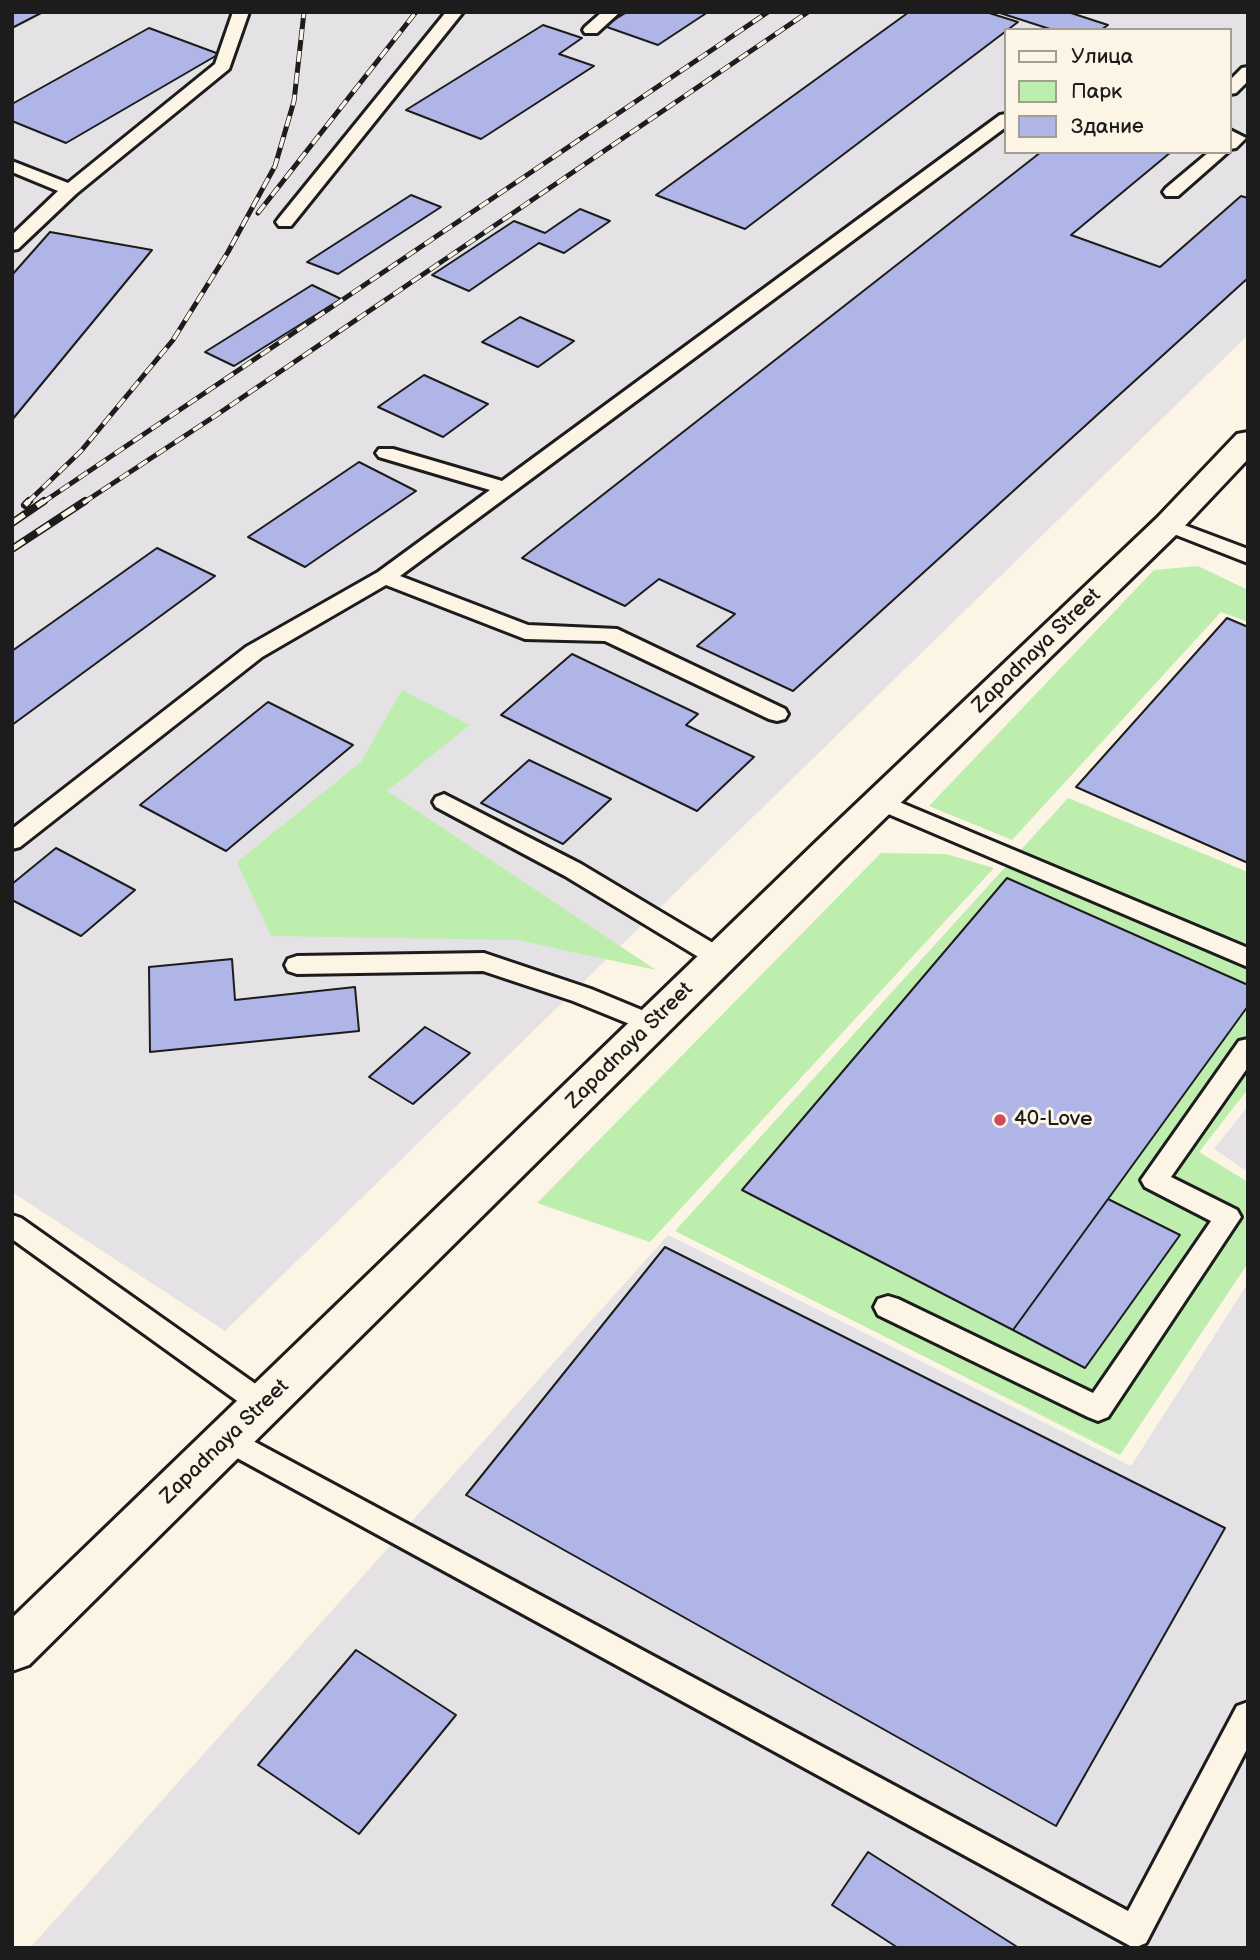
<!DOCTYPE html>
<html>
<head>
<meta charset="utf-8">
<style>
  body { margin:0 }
  #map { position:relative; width:1260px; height:1960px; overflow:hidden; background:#fcf5e5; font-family:"Balsamiq Sans",sans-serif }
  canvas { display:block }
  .frame { position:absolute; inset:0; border:14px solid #1c1c1c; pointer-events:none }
  .legend { position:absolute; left:1004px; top:28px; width:228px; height:126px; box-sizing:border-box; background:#fcf5e5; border:2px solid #a29e95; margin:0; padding:9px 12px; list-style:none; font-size:21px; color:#1c1c1c }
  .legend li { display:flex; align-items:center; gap:14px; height:35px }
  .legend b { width:35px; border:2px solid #a29e95 }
</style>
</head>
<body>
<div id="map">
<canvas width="1260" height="1960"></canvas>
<div class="frame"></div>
<ul class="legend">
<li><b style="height:9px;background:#fcf5e5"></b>Улица</li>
<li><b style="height:19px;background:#beeead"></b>Парк</li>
<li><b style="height:19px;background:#afb5e6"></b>Здание</li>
</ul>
</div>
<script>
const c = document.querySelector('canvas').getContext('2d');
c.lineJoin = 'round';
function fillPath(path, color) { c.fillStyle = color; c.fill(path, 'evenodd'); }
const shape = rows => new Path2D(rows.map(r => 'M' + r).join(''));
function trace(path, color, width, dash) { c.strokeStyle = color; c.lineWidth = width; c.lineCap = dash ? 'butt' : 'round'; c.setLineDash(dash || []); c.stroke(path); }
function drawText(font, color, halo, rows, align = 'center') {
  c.font = font + ' "Balsamiq Sans",sans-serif'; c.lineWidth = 6; c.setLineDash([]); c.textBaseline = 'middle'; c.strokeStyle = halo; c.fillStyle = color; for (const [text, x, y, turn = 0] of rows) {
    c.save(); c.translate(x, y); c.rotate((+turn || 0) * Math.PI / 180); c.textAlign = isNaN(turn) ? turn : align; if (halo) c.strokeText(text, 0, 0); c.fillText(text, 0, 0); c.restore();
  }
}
fillPath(shape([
  [12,12,1248,12,1248,335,225,1331,12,1192],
  [1006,30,1230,30,1230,152,1006,152],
  [1248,1106,1248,1172,1214,1149],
  [668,1235,1131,1466,1248,1283,1248,1948,30,1948]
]), '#e5e2e5');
fillPath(shape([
  [1198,566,1248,590,1248,622,1221,612,1012,840,929,806,1154,570],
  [402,690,470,725,387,791,656,970,517,940,271,936,237,862,361,762],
  [1068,798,1248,872,1248,1089,1199,1152,1248,1182,1248,1263,1120,1455,675,1231],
  [881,853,946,854,994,868,650,1242,537,1203]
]), '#beeead');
const building = shape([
  [12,12,43,12,12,28,12,12],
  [627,12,708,12,658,45,604,26,627,12],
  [909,12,986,12,1018,22,745,229,656,195,909,12],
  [997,12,1068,12,1108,25,1101,30,1053,30,997,12],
  [543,25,582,38,559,54,594,66,481,139,406,110,543,25],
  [149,28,219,54,66,143,12,121,12,104,149,28],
  [1041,152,1171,152,1071,235,1160,267,1241,196,1248,198,1248,278,793,691,697,646,735,614,659,579,625,606,522,558,1041,152],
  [411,195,441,207,338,274,307,262,411,195],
  [580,209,610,221,564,253,539,243,469,291,432,275,514,221,545,233,580,209],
  [50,232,152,250,12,420,12,275,50,232],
  [312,285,341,299,234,366,205,352,312,285],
  [520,317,574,341,538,367,482,342,520,317],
  [424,375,488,404,443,437,378,407,424,375],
  [359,462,416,491,305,567,248,537,359,462],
  [157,548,215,576,12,725,12,651,157,548],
  [1227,618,1248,627,1248,863,1076,787,1227,618],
  [572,654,698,714,686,725,754,757,697,811,501,715,572,654],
  [268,702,353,745,226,851,140,805,268,702],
  [529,760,611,799,563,844,481,803,529,760],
  [56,848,135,890,81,936,12,900,12,884,56,848],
  [1007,878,1248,985,1248,1006,1013,1330,742,1190,1007,878],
  [232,959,235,1000,355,987,359,1031,150,1052,149,967,232,959],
  [425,1027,470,1053,413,1104,369,1077,425,1027],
  [1108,1199,1180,1235,1085,1368,1013,1330,1108,1199],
  [665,1247,1225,1528,1056,1826,466,1495,665,1247],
  [356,1650,456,1715,359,1834,258,1765,356,1650],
  [868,1852,1019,1948,898,1948,832,1905,868,1852]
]);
fillPath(building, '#afb5e6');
trace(building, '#1c1c1c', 2);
const lane = shape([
  [233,12,249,12,229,69,76,194,18,249,12,250,12,235,58,191,12,172,12,161,68,183,215,64,233,12],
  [446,12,463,12,291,226,279,226,276,222,279,218,446,12],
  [602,12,620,12,597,33,585,33,583,30,585,27,602,12],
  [1248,67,1248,81,1236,93,1230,94,1230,80,1242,68,1248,67],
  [1006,114,1006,127,400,576,528,625,617,629,785,709,788,714,785,719,777,721,769,719,605,641,525,639,386,585,262,657,20,847,12,849,12,829,246,647,378,572,490,490,379,457,376,453,379,449,393,449,502,481,1000,115,1006,114],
  [1230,130,1246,138,1236,148,1230,149,1230,130],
  [1209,152,1228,152,1178,196,1166,196,1163,192,1166,188,1209,152],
  [1168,519,1248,549,1248,563,1161,529,1158,525,1161,521,1168,519],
  [444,794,581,864,728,952,731,958,728,964,719,967,710,964,565,876,436,807,433,802,436,797,444,794],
  [880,794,1248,948,1248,967,872,807,869,802,872,797,880,794],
  [484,953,591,989,661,1018,664,1024,661,1030,652,1033,573,1001,483,971,297,974,288,971,285,965,288,959,297,956,484,953],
  [1248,1039,1248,1067,1171,1177,1237,1210,1241,1217,1108,1417,1098,1421,1088,1417,878,1315,874,1307,878,1299,888,1296,898,1299,1093,1393,1211,1221,1145,1187,1141,1180,1239,1041,1248,1039],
  [12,1215,21,1218,274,1397,278,1405,274,1413,264,1417,254,1413,12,1239,12,1215],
  [227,1427,1128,1911,1237,1706,1248,1702,1248,1747,1146,1943,1134,1948,217,1447,213,1439,217,1431,227,1427]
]);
const street = shape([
  [1248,432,1248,459,1179,532,844,858,29,1665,12,1671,12,1618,818,840,1157,518,1237,434,1248,432]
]);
trace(lane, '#1c1c1c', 6);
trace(street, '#1c1c1c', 6);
fillPath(lane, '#fcf5e5');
fillPath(street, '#fcf5e5');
const railFar1 = shape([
  [258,213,416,12],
  [27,503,81,451,173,340,228,252,275,166,294,101,304,12],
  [42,503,768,12],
  [83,503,218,414,808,12]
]);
const rail = shape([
  [25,505,29,501],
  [12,523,44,501],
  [12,549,85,501]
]);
trace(railFar1, '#1c1c1c', 5);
trace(rail, '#1c1c1c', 8);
trace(railFar1, '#fcf5e5', 3.5, [11]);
trace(rail, '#fcf5e5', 5, [15]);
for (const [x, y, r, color] of [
  [1000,1120,7,"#d1495b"]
]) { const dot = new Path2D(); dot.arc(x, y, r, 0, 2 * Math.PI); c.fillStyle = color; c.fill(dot); trace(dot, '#fcf5e5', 2.5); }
drawText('21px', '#1c1c1c', '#fcf5e5', [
  ["Zapadnaya Street",1037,651,-44],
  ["Zapadnaya Street",630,1046,-45],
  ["Zapadnaya Street",225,1442,-44]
]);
drawText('21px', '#1c1c1c', '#fcf5e5', [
  ["40-Love",1014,1120]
], 'left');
</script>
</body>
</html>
